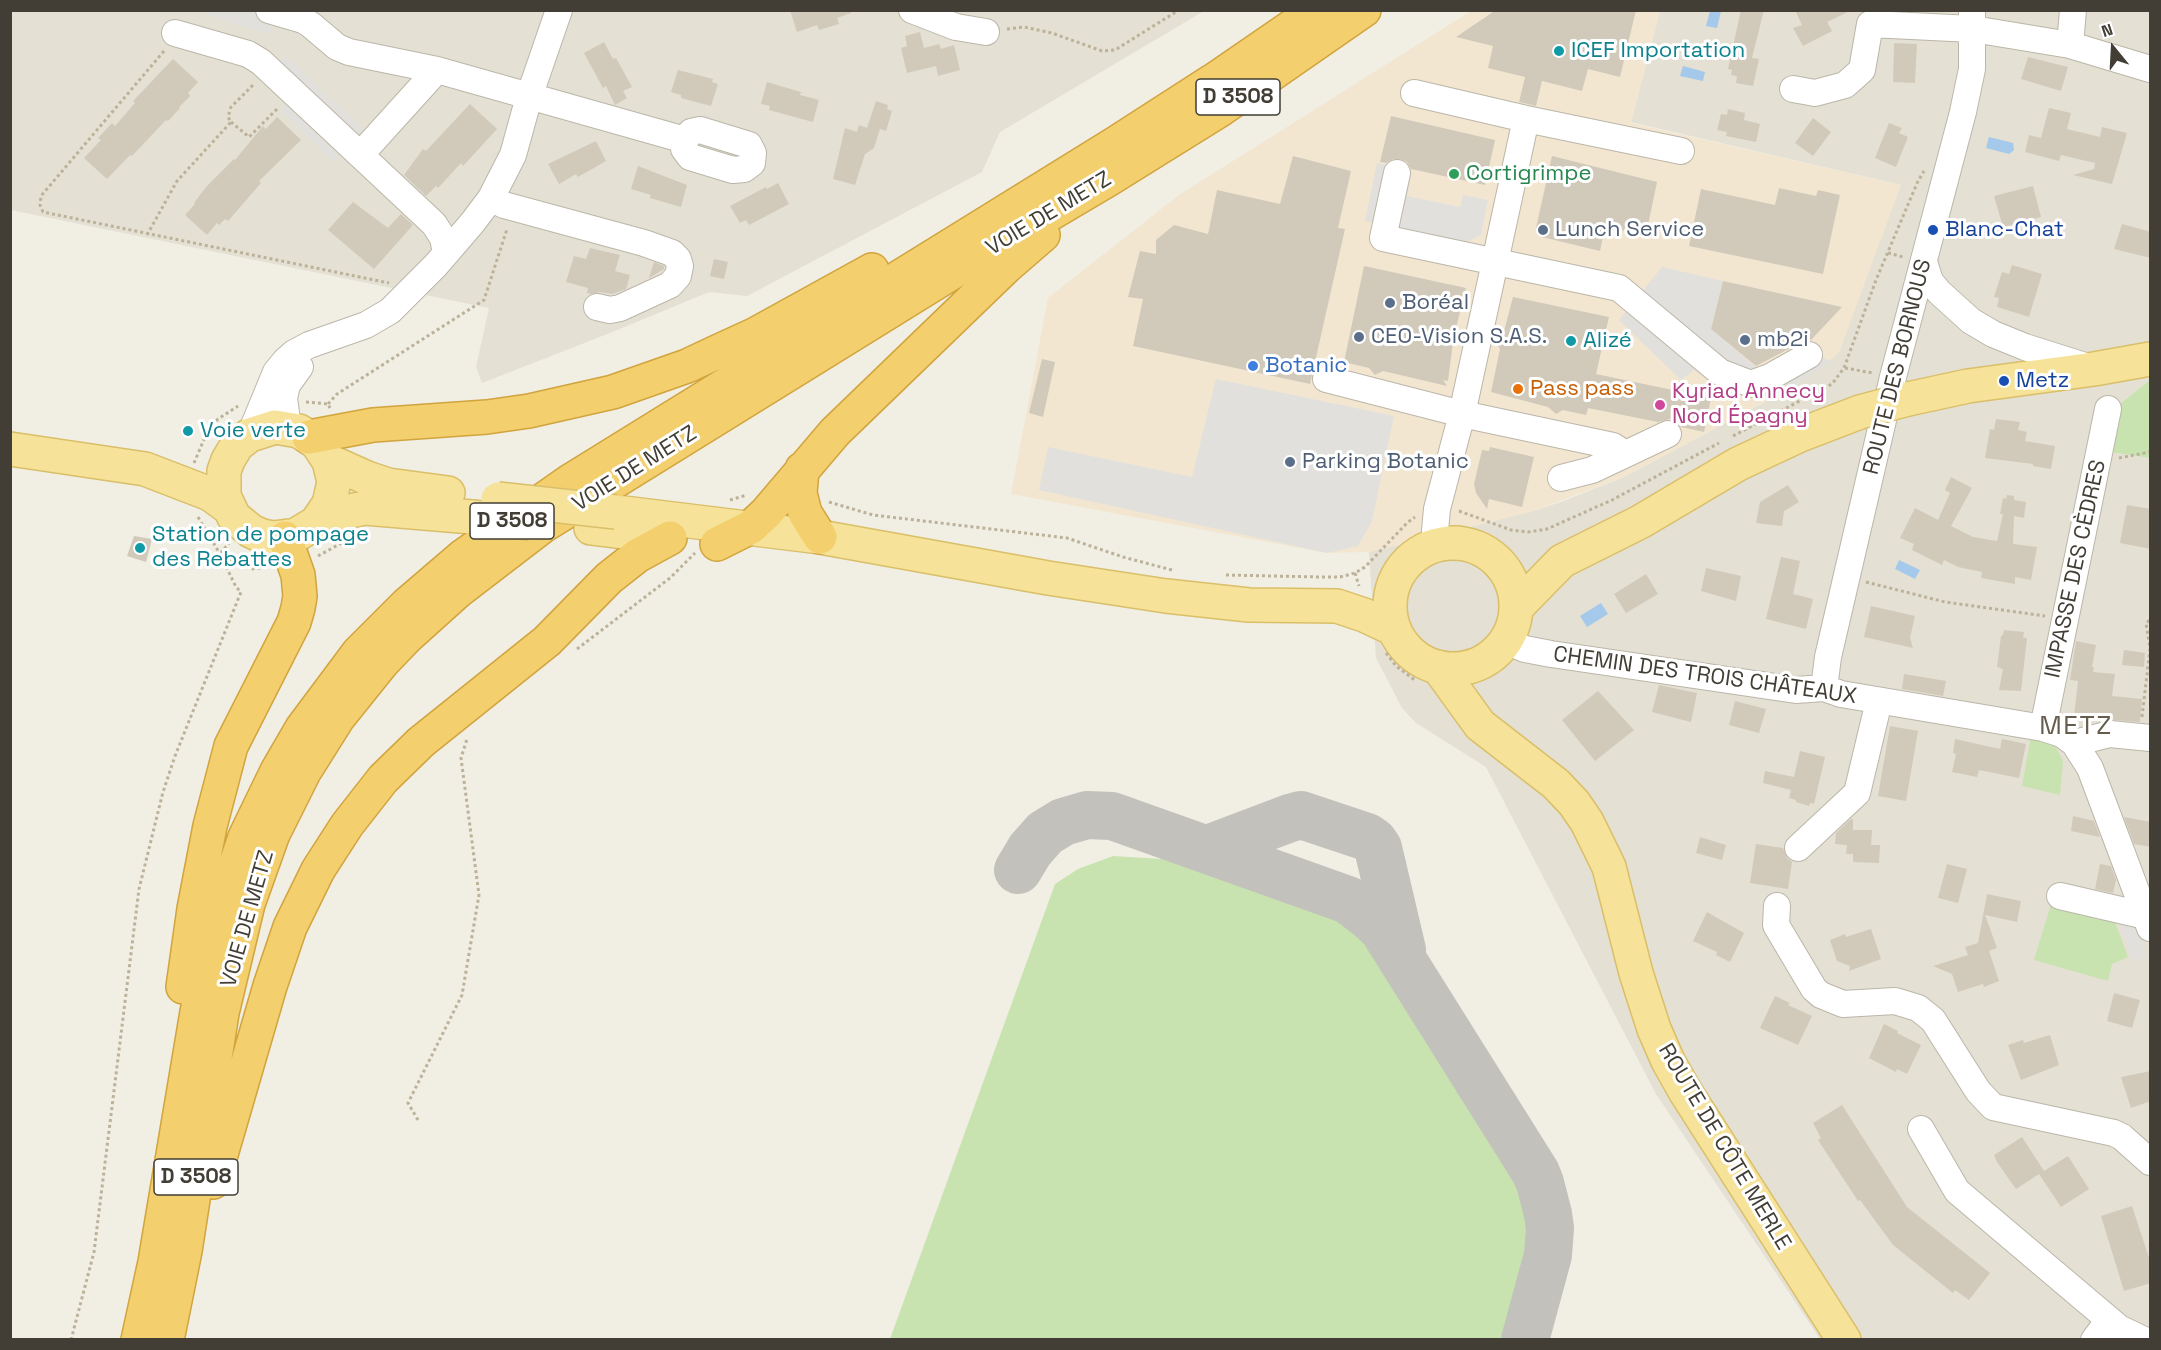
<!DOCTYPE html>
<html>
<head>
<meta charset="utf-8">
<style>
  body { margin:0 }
  #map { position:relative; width:2161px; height:1350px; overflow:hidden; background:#f1eee4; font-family:"Space Grotesk",sans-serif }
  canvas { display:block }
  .frame { position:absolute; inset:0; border:12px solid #423e35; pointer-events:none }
  .north { position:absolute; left:2083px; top:18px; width:60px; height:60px; -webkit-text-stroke:4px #fff; paint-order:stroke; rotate:342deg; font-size:16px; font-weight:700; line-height:24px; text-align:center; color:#423e35 }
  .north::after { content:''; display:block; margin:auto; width:21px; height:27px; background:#423e35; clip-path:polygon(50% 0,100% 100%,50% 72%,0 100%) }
</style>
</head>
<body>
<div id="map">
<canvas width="2161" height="1350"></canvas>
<div class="frame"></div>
<div class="north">N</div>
</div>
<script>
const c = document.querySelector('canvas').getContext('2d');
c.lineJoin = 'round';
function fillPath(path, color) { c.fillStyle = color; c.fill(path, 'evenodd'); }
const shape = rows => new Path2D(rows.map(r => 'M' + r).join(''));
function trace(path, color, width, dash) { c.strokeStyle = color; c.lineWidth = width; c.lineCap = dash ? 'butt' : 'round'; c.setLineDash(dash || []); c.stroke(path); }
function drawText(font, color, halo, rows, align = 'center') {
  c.font = font + ' "Space Grotesk",sans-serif'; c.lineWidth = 6; c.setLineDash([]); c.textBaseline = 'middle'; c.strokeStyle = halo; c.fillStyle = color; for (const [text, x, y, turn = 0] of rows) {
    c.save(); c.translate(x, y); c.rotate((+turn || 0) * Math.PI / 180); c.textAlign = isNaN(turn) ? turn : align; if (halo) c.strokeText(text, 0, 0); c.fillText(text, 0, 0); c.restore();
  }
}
fillPath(shape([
  [10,11,1204,11,1000,132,982,172,747,296,709,292,615,331,482,383,476,367,489,308,11,210],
  [1660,11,2150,11,2150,380,2121,403,2109,452,2150,458,2150,1339,1820,1339,1656,1094,1486,767,1416,723,1402,708,1376,658,1369,552,1533,511,1561,502,1624,477,1774,397,1901,185,1631,122]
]), '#e4e0d3');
fillPath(shape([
  [1471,11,1660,11,1631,123,1901,185,1839,353,1820,369,1774,397,1624,477,1533,511,1369,552,1327,553,1011,494,1048,298,1179,195]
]), '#f2e6d0');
fillPath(shape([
  [2150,380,2150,458,2109,452,2121,403],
  [2031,737,2053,742,2063,761,2060,795,2022,786],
  [1113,856,1163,859,1312,907,1333,918,1351,931,1375,954,1385,968,1517,1184,1523,1200,1527,1217,1528,1252,1526,1268,1504,1339,890,1339,1055,884,1078,869],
  [2052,901,2113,917,2128,957,2112,964,2108,981,2034,960]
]), '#c8e3b0');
fillPath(shape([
  [200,11,276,11,270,34,232,23],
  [286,56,364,130,334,162,280,111,290,100,266,77],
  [1377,163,1412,170,1407,196,1460,207,1463,195,1488,200,1481,235,1467,242,1365,221],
  [1662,267,1723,281,1711,329,1762,372,1804,349,1832,362,1779,394,1768,396,1733,389,1706,379,1694,370,1681,380,1619,320],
  [1216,379,1394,416,1372,521,1358,546,1327,553,1039,490,1048,447,1192,477],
  [2135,922,2147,956,2133,961,2121,927]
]), '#e2e0dc');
fillPath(shape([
  [1710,11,1721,11,1717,28,1706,26],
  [1683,66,1705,72,1703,81,1680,76],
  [1989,137,2013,143,2014,150,2009,154,1986,148],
  [1899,560,1920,570,1915,579,1895,569],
  [1601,603,1608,614,1587,627,1580,616]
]), '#a4c9ea');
trace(shape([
  [1208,849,1290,818,1301,815,1367,837,1374,842,1378,848,1402,950],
  [1018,870,1030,850,1045,833,1063,822,1087,815,1112,816,1348,900,1369,916,1383,929,1536,1173,1540,1183,1548,1214,1550,1228,1548,1255,1525,1340]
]), '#c2c1bc', 48);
fillPath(shape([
  [790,10,851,10,851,13,837,18,839,24,819,30,817,25,797,32],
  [1496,10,1636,10,1620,77,1588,69,1582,91,1542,81,1536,106,1519,102,1525,77,1488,68,1493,46,1456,37],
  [1741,10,1764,10,1752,58,1759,59,1753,86,1736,83,1737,76,1731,75,1732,70,1728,69],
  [1795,10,1852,10,1827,22,1832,31,1803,46,1793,28,1802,25],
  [920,32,924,48,939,44,941,49,954,45,960,70,938,76,936,66,907,73,901,48,907,46,905,36],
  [604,42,613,59,616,58,632,87,623,91,627,98,615,105,606,86,603,88,584,53],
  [1894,43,1917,44,1915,83,1893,82],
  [2028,57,2068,67,2061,91,2021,79],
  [173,59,198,82,188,93,190,96,179,107,180,108,168,121,166,120,132,156,130,155,107,179,84,158,101,140,98,138,112,123,115,126,135,103,133,101],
  [678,70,713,79,712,82,718,84,711,106,681,98,681,95,671,92],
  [767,82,801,92,800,95,819,100,813,122,769,110,770,106,761,104],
  [876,101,888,105,887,109,892,111,886,131,880,129,874,148,865,154,855,185,833,179,845,128,857,132,859,125,867,128],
  [470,104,497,129,463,166,461,163,438,188,436,186,426,196,404,175,423,149,426,151],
  [2049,108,2071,113,2067,129,2100,137,2102,127,2127,133,2112,184,2073,175,2094,169,2095,163,2061,155,2059,161,2025,152,2029,135,2041,138],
  [1728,109,1745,113,1744,120,1760,124,1756,142,1726,136,1727,132,1717,130,1721,114,1727,115],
  [1391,116,1495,140,1485,185,1411,169,1407,162,1401,159,1393,159,1386,163,1380,162],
  [277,117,301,140,259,181,261,183,228,221,225,219,219,225,217,223,207,235,185,215,195,204,194,203,206,187,234,159,235,160,263,126,266,129],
  [1813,118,1831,132,1813,156,1795,143],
  [1889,123,1902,128,1899,133,1908,137,1896,167,1875,158],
  [596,141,606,161,578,177,576,174,559,184,548,164],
  [1293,156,1351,171,1338,228,1345,229,1310,384,1133,346,1143,299,1128,297,1140,251,1156,254,1156,240,1174,225,1208,234,1217,190,1280,204],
  [1552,156,1657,182,1646,235,1605,227,1600,251,1542,237,1536,228],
  [638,166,687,185,681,207,650,198,651,195,631,189],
  [778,183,789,204,749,225,746,220,740,223,730,206,766,187,767,189],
  [2033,186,2041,217,2003,227,1994,196],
  [1779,188,1816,196,1818,190,1840,195,1823,274,1689,246,1701,189,1775,205],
  [353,202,388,228,401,214,413,225,374,269,328,230],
  [2122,224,2151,232,2151,258,2114,249],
  [590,248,620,255,615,271,630,275,626,289,612,294,600,292,591,294,587,293,588,288,566,282,574,256,586,259],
  [714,259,728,262,724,279,710,276],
  [654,262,664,266,664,269,649,278],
  [2012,265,2042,274,2029,317,1997,307,1999,298,1994,297,2002,272,2009,274],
  [1364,266,1466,288,1456,328,1459,337,1453,342,1448,381,1443,380,1447,386,1383,371,1375,375,1369,368,1344,362],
  [1723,281,1842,307,1811,340,1802,342,1756,366,1711,329],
  [1513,297,1609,317,1596,374,1711,398,1704,432,1681,427,1677,422,1670,419,1658,422,1588,408,1586,415,1563,410,1556,414,1548,407,1491,392,1500,349,1496,342,1502,339],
  [1042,359,1055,362,1043,417,1029,413],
  [1996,419,2020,422,2018,430,2027,432,2025,441,2055,446,2051,469,2033,466,2033,464,1985,458,1990,429,1994,430],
  [1490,447,1534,457,1522,507,1489,499,1487,509,1476,493,1474,484,1482,450,1489,451],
  [1951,477,1972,488,1951,526,1973,537,1997,541,2003,514,2000,514,2003,498,2006,499,2007,495,2014,496,2014,500,2026,502,2024,518,2014,516,2013,544,2037,547,2031,580,2015,577,2015,584,1981,578,1982,572,1958,567,1944,560,1942,565,1912,550,1914,544,1900,538,1915,508,1938,520,1950,493,1945,490],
  [1788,485,1799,502,1784,511,1782,526,1756,523,1760,502],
  [2127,505,2151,509,2151,549,2120,543],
  [134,536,152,539,146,562,127,556],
  [1781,557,1800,561,1793,594,1813,599,1806,629,1766,619],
  [1706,568,1741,576,1736,601,1701,591],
  [1646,574,1658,594,1626,613,1614,594],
  [1871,606,1915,616,1910,638,1913,648,1864,637],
  [2004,630,2024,632,2023,638,2027,638,2021,691,1999,690,2003,669,1997,667,2001,636,2003,635],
  [2076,641,2096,645,2092,667,2094,667,2093,672,2115,674,2112,696,2142,699,2140,722,2074,717,2078,681,2070,680],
  [2124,650,2145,653,2144,667,2122,665],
  [1904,674,1946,681,1943,696,1902,689],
  [1659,685,1697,693,1691,722,1652,712],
  [1598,691,1634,730,1595,761,1562,720],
  [1735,701,1766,709,1759,733,1729,725],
  [1890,726,1918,731,1906,801,1878,796],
  [1955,739,2000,749,2002,739,2026,744,2019,778,1979,770,1977,777,1952,772,1956,754,1953,753],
  [1800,751,1825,757,1814,804,1810,803,1809,806,1796,802,1796,800,1789,798,1791,790,1763,783,1765,771,1794,777],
  [2073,816,2094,821,2100,837,2071,831],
  [2124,817,2151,822,2151,847,2134,844],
  [1851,819,1853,819,1853,830,1872,830,1871,845,1880,845,1879,863,1853,862,1853,854,1846,854,1847,845,1835,844,1836,833],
  [1700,837,1726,845,1722,860,1696,853],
  [1756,844,1783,848,1787,858,1792,862,1788,889,1750,883],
  [1947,864,1967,869,1958,903,1938,898],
  [2100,864,2111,866,2116,880,2113,893,2095,889],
  [1987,894,2021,901,2017,922,1985,915,1997,948,1989,951,1999,981,1984,987,1983,984,1958,992,1952,974,1933,966,1968,955,1965,947,1978,943],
  [1707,912,1744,933,1730,962,1716,955,1717,952,1693,941],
  [1871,929,1881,959,1849,971,1850,966,1837,961,1830,940,1845,934,1846,937],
  [2114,993,2140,1000,2132,1028,2107,1021],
  [1775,996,1790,1003,1788,1005,1812,1016,1798,1045,1760,1028],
  [1884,1024,1898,1031,1897,1033,1921,1045,1907,1074,1897,1069,1896,1072,1869,1058],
  [2050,1035,2059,1065,2021,1080,2008,1045,2023,1040,2024,1043],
  [2151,1071,2151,1101,2131,1108,2121,1077],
  [1842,1105,1907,1207,1990,1273,1969,1300,1955,1290,1953,1293,1893,1245,1860,1200,1858,1201,1818,1140,1821,1138,1813,1123],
  [2022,1137,2044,1171,2068,1156,2089,1189,2061,1207,2039,1174,2016,1189,1997,1162,1994,1155],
  [2132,1206,2151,1264,2151,1283,2124,1291,2101,1216]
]), '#d1cabb');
const minor = shape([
  [269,10,303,20,311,25,337,47,349,52,437,70,685,140],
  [912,10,956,27,986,32],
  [175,33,248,54,261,62,434,224,443,238,446,253],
  [2070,45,2073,10],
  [1793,89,1815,93,1845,85,1862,70,1870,24,1973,29,2070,45,2150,69],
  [1414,93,1526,119],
  [700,130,749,145,753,153,752,163,744,169,733,170,690,157,684,149,685,140,691,132,700,130],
  [361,154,437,70],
  [1397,173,1383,238,1619,288,1720,372,1751,384,1770,377,1809,355],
  [491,198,504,205,644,243,672,253,678,259,680,266,678,276,670,285,620,308,610,310,597,307],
  [1924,262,1930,281,1939,292,1971,321,1993,334,2025,347,2091,368],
  [1326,379,1462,414,1613,446,1625,454],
  [288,428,284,398,287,385,300,367],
  [250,435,276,372,285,361,294,353,309,345,366,325,390,311,436,265,473,222,491,198,513,155,529,97,559,10],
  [1561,478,1592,470,1668,434],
  [1436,545,1435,530,1437,509,1462,414,1526,119,1681,151],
  [1506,641,1525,649,1551,654,1796,690,1824,688,1841,694,2043,728,2062,734,2074,743,2090,768,2150,928],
  [1824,688,1828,657,1893,377,1963,112,1972,69,1972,10],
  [2043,728,2108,409],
  [2074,743,2110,734,2150,738],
  [1798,848,1857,793,1879,701],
  [2060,896,2146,916],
  [1777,906,1776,925,1814,989,1821,995,1843,1004,1895,1001,1918,1008,1933,1020,1978,1091,1993,1107,2114,1133,2122,1137,2150,1162],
  [1921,1129,1957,1191,2119,1328,2144,1340],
  [2094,1340,2109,1320]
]);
const major = shape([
  [1908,399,1968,386,2094,369,2150,359],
  [10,449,145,469,210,494,228,507],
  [329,461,367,478,388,485,448,493],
  [616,512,820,537,1048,578,1166,596,1249,605,1337,606,1364,615,1394,629],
  [316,523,329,504,334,482,329,461,317,443,299,431,275,427,250,435,237,445,228,460,224,471,224,496,234,517,251,531,262,536,273,538,296,535,316,523,350,511,365,508,472,517],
  [591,528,647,535],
  '1390 606a63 63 0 1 1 126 0a63 63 0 1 1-126 0Z',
  [1516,608,1562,561,1640,522,1738,464,1800,435,1860,412],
  [1438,667,1480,725,1556,784,1574,803,1587,822,1609,867,1636,973,1654,1029,1668,1061,1685,1091,1844,1340]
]);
const highway = shape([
  [309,437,373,425,487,417,529,411,613,392,687,366,719,351,756,334,872,270],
  [802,469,800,493,805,513,820,537],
  [717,544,751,527,766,513,835,432,1006,267,1043,235],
  [183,987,194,909,210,826,231,746,294,622,298,608,300,596,298,575,285,538],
  [213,1182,270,986,290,927,318,870,347,825,383,779,421,742,547,641,609,578,637,556,670,538],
  [138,1340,155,1262,197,1012,214,936,224,899,245,837,277,771,302,728,358,653,407,604,463,556,570,481,1116,143,1214,80,1316,10],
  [167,1340,185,1251,222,1013,248,904,273,834,304,772,338,718,383,662,407,637,457,592,543,526,979,256,1109,179,1220,110,1364,10]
]);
trace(minor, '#bbb6a8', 28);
trace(major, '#dabf69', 36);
trace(highway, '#d1a43e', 36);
trace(shape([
  [1007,29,1024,27,1052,33,1102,51,1115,50,1179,10],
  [164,51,41,196,40,205,43,212,389,283],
  [231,122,249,137,278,108],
  [147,235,177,181,231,122,228,117,231,107,255,83],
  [1888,253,1903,257],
  [1845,368,1873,373],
  [306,402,328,404,330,408],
  [328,404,337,394,484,300,507,229],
  [1733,436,1832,384,1844,368,1876,280,1918,181,1924,171],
  [2119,458,2150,452],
  [194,463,208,430,218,419,238,406],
  [730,500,747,495],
  [829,502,873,515,1067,538,1123,557,1172,570],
  [1459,511,1511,530,1528,532,1547,529,1612,500,1719,443],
  [198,517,220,554,251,569,269,567],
  [318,556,347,540],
  [1355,573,1359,586],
  [1226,575,1321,577,1340,577,1355,573,1365,567,1407,523,1415,517],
  [1866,582,1945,602,2045,616],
  [577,649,670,578,695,553],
  [1386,653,1396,666,1416,681],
  [2142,717,2150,649,2146,623,2150,620],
  [418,1120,408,1103,462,995,479,895,461,758,467,739],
  [71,1340,94,1252,139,889,163,792,175,756,241,592,236,587,220,554,229,543]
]), '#bcb29a', 3, [3, 3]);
trace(minor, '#fff', 26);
trace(major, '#f6e298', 33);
trace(highway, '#f3cf6d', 33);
const majorBridge = shape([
  [1860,412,1908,399],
  [498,499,616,512],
  [472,517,530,523]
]);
trace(majorBridge, '#dabf69', 36, []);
trace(majorBridge, '#f6e298', 33);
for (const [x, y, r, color] of [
  [1559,51,6,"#0f9aa8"],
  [1454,174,6,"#2e9e5b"],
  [1543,230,6,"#5c6f8a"],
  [1933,230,6,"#1a4fb4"],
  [1390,303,6,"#5c6f8a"],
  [1359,337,6,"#5c6f8a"],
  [1745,340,6,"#5c6f8a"],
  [1571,341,6,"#0f9aa8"],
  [1253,366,6,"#3f7fe0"],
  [2004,381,6,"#1a4fb4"],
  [1518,389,6,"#e8710a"],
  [1660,405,6,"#d1479c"],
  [188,431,6,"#0f9aa8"],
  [1290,462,6,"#5c6f8a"],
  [140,548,6,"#0f9aa8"]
]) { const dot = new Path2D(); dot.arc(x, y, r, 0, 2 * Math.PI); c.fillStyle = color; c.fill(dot); trace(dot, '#fff', 2); }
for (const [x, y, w] of [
  [1238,97,84],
  [512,521,84],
  [196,1177,84]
]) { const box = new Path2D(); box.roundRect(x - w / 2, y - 18, w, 36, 4.5); c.fillStyle = '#fff'; c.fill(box); trace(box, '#423e35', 1.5); }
drawText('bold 21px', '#423e35', null, [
  ["D 3508",1238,97],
  ["D 3508",512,521],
  ["D 3508",196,1177]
]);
drawText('22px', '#0d838f', '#fff', [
  ["ICEF Importation",1571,51],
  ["Alizé",1583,341],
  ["Voie verte",200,431],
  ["Station de pompage",152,535],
  ["des Rebattes",152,560]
], 'left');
drawText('22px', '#27864d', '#fff', [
  ["Cortigrimpe",1466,174]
], 'left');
drawText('22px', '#423e35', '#fff', [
  ["VOIE DE METZ",1049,214,-31],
  ["ROUTE DES BORNOUS",1898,367,-76],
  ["VOIE DE METZ",635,469,-32],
  ["IMPASSE DES CÈDRES",2076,569,-78],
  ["CHEMIN DES TROIS CHÂTEAUX",1705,676,8],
  ["VOIE DE METZ",248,919,-74],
  ["ROUTE DE CÔTE MERLE",1724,1147,59]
]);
drawText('22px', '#4e5e75', '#fff', [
  ["Lunch Service",1555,230],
  ["Boréal",1402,303],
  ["CEO-Vision S.A.S.",1371,337],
  ["mb2i",1757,340],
  ["Parking Botanic",1302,462]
], 'left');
drawText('22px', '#164399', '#fff', [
  ["Blanc-Chat",1945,230],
  ["Metz",2016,381]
], 'left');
drawText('22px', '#366cbe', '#fff', [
  ["Botanic",1265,366]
], 'left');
drawText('22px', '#c56008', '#fff', [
  ["Pass pass",1530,389]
], 'left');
drawText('22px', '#b23c85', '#fff', [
  ["Kyriad Annecy",1672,392],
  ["Nord Épagny",1672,417]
], 'left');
c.letterSpacing = '1.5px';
drawText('26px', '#645c4d', '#fff', [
  ["METZ",2076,727]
]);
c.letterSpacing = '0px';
</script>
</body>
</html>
